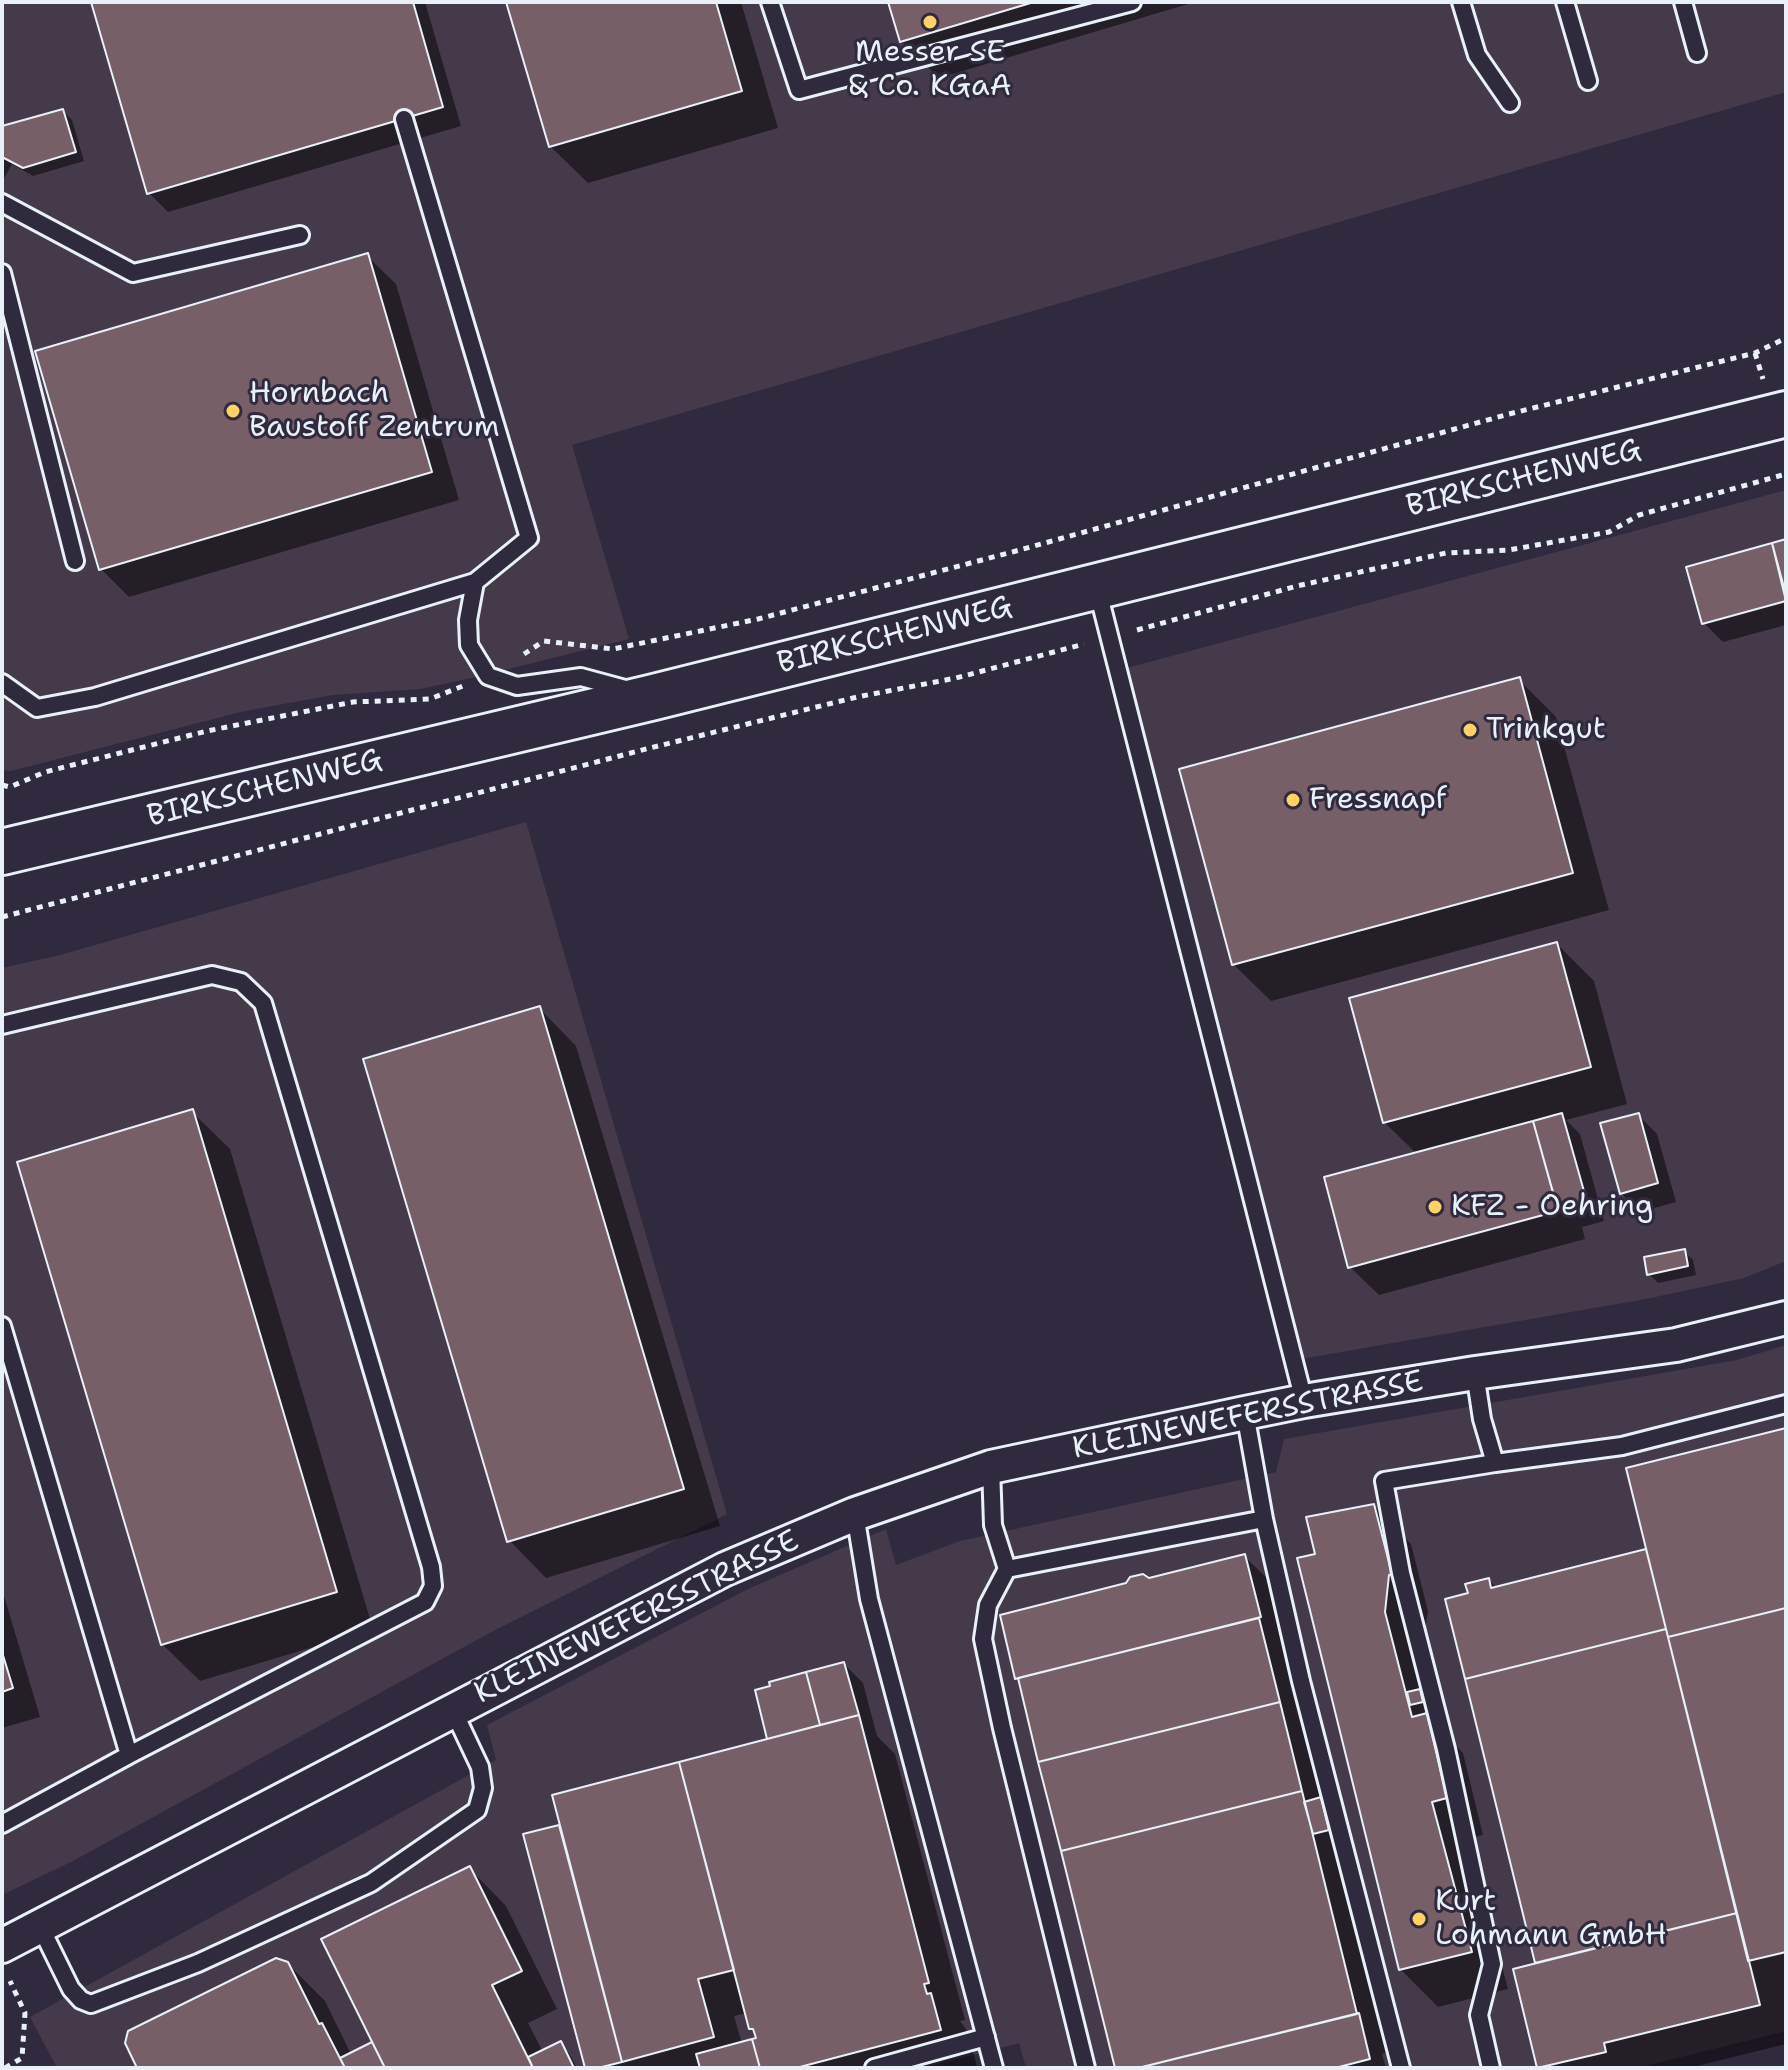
<!DOCTYPE html>
<html>
<head>
<meta charset="utf-8">
<style>
  body { margin:0 }
  #map { position:relative; width:1788px; height:2070px; overflow:hidden; background:#2f2a3d; font-family:"Shantell Sans",sans-serif }
  canvas { display:block }
  .frame { position:absolute; inset:0; border:4px solid #e8f1f8; pointer-events:none }
</style>
</head>
<body>
<div id="map">
<canvas width="1788" height="2070"></canvas>
<div class="frame"></div>
</div>
<script>
const c = document.querySelector('canvas').getContext('2d');
c.lineJoin = 'round';
function fillPath(path, color) { c.fillStyle = color; c.fill(path, 'evenodd'); }
const shape = rows => new Path2D(rows.map(r => 'M' + r).join(''));
function trace(path, color, width, dash) { c.strokeStyle = color; c.lineWidth = width; c.lineCap = dash ? 'butt' : 'round'; c.setLineDash(dash || []); c.stroke(path); }
function drawText(font, color, halo, rows, align = 'center') {
  c.font = font + ' "Shantell Sans",sans-serif'; c.lineWidth = 6; c.setLineDash([]); c.textBaseline = 'middle'; c.strokeStyle = halo; c.fillStyle = color; for (const [text, x, y, turn = 0] of rows) {
    c.save(); c.translate(x, y); c.rotate((+turn || 0) * Math.PI / 180); c.textAlign = isNaN(turn) ? turn : align; if (halo) c.strokeText(text, 0, 0); c.fillText(text, 0, 0); c.restore();
  }
}
fillPath(shape([
  [2,2,1786,2,1786,92,572,445,629,639,481,676,420,689,333,695,245,711,11,771,2,770],
  [1786,490,1786,1261,1744,1278,1646,1299,1301,1359,1127,668],
  [526,822,727,1514,495,1630,73,1861,2,1895,2,968,60,955],
  [1786,1345,1786,2031,1637,2068,1026,2068,1019,2043,922,2068,57,2068,30,2017,496,1760,487,1725,748,1589,886,1529,896,1565,960,1541,1276,1472,1284,1439,1737,1360]
]), '#453a4a');
fillPath(shape([
  [93,2,425,2,461,126,168,212,149,193],
  [508,2,741,2,778,128,588,183,550,146],
  [890,2,1195,2,939,78,901,41],
  [63,111,72,120,84,161,33,176,12,164,2,182,2,128],
  [367,256,396,284,459,500,129,597,100,568],
  [1786,541,1786,625,1723,642,1704,623,1689,568],
  [1519,680,1556,717,1609,910,1271,1001,1233,964],
  [1557,944,1594,981,1627,1104,1566,1120,1580,1134,1604,1221,1582,1227,1585,1239,1379,1295,1350,1267,1417,1154,1384,1122],
  [539,1008,576,1046,720,1526,546,1578,509,1540],
  [192,1112,230,1149,373,1629,200,1681,162,1644],
  [1638,1115,1657,1134,1676,1202,1640,1212,1621,1193],
  [1684,1251,1693,1260,1696,1275,1658,1283,1649,1274],
  [1786,1430,1786,2044,1689,2068,1539,2068,1515,1970,1538,1965,1447,1600,1470,1595,1489,1580,1497,1588,1649,1550],
  [1374,1506,1411,1544,1428,1611,1422,1650,1442,1731,1463,1753,1483,1835,1468,1839,1508,1989,1438,2007,1400,1969,1317,1556],
  [1244,1556,1273,1584,1393,2051,1382,2054,1386,2068,1117,2068,1002,1616],
  [2,1589,40,1717,2,1728],
  [844,1664,863,1683,877,1736,895,1754,965,2020,960,2021,968,2032,977,2067,587,2068,559,1827,563,1832,770,1740,758,1691],
  [747,2013,751,2028,758,2040,742,2044,734,2016],
  [469,1868,506,1906,557,2009,528,2023,543,2052,560,2044,569,2053,577,2068,139,2068,287,1963,325,2001,351,2054,372,2044,378,2050]
]), '#0007');
const building = shape([
  [91,2,413,2,443,107,147,194,91,2],
  [506,2,716,2,742,91,549,147,506,2],
  [888,2,1034,2,900,42,888,2],
  [63,109,76,152,23,168,2,157,2,126,63,109],
  [368,253,432,472,99,570,35,351,368,253],
  [1786,539,1786,595,1772,543,1786,539],
  [1772,543,1786,601,1702,624,1686,567,1772,543],
  [1520,677,1573,873,1232,965,1179,769,1520,677],
  [1557,942,1591,1067,1383,1123,1349,998,1557,942],
  [540,1006,684,1489,507,1542,363,1059,540,1006],
  [193,1109,337,1592,161,1645,17,1162,193,1109],
  [1562,1113,1587,1202,1558,1210,1533,1121,1562,1113],
  [1639,1113,1658,1183,1620,1194,1600,1123,1639,1113],
  [1533,1121,1558,1211,1348,1268,1324,1177,1533,1121],
  [1685,1249,1688,1266,1647,1275,1644,1257,1685,1249],
  [1786,1428,1786,1608,1668,1637,1626,1468,1786,1428],
  [1374,1504,1392,1574,1389,1575,1385,1612,1412,1717,1427,1713,1447,1798,1432,1802,1472,1952,1399,1970,1297,1558,1315,1554,1306,1517,1374,1504],
  [1646,1549,1666,1629,1465,1679,1445,1599,1468,1593,1465,1584,1489,1578,1491,1588,1646,1549],
  [1245,1554,1261,1617,1015,1679,1000,1615,1126,1583,1130,1577,1143,1574,1149,1578,1245,1554],
  [1786,1608,1786,1952,1748,1961,1668,1637,1786,1608],
  [1259,1618,1280,1702,1038,1762,1018,1678,1259,1618],
  [1666,1629,1737,1913,1535,1963,1465,1679,1666,1629],
  [2,1652,13,1688,2,1692,2,1652],
  [844,1662,859,1715,820,1725,806,1672,844,1662],
  [806,1672,820,1725,767,1739,755,1690,770,1686,769,1682,806,1672],
  [1420,1689,1423,1702,1410,1705,1407,1692,1420,1689],
  [1280,1702,1302,1791,1061,1851,1038,1762,1280,1702],
  [859,1715,929,1983,924,1984,927,1994,931,1993,941,2030,796,2068,760,2068,752,2039,756,2038,753,2029,749,2029,679,1762,859,1715],
  [679,1762,734,1970,698,1979,714,2037,622,2062,552,1795,679,1762],
  [1302,1791,1357,2014,1138,2068,1115,2068,1061,1851,1302,1791],
  [1321,1797,1329,1830,1313,1834,1304,1802,1321,1797],
  [559,1825,622,2062,598,2068,585,2068,523,1834,559,1825],
  [470,1866,522,1971,492,1985,533,2068,385,2068,321,1939,470,1866],
  [1737,1913,1760,2005,1604,2043,1606,2052,1537,2068,1513,1969,1737,1913],
  [276,1958,288,1962,319,2024,322,2023,345,2068,137,2068,125,2043,128,2031,276,1958],
  [1359,2013,1370,2059,1335,2068,1138,2068,1359,2013],
  [752,2039,760,2068,700,2068,696,2054,752,2039],
  [561,2041,574,2068,533,2068,528,2057,561,2041],
  [372,2042,385,2068,345,2068,340,2058,372,2042]
]);
fillPath(building, '#775f68');
trace(building, '#e8f1f8', 2);
const service = shape([
  [770,2,799,90,1132,2],
  [1461,2,1477,55,1510,103],
  [1565,2,1588,81],
  [1683,2,1697,53],
  [2,203,133,273,300,235],
  [2,273,75,561],
  [475,582,468,620,469,645,488,676,517,686,581,677,629,690],
  [1097,588,1304,1401],
  [2,683,37,708,95,697,475,582,529,538,404,119],
  [2,1025,212,975,241,982,263,1003,431,1567,433,1586,425,1602,129,1755],
  [2,1326,129,1755,2,1824],
  [1475,1373,1482,1419,1495,1463,1622,1446,1786,1404],
  [991,1467,993,1525,1007,1569,1264,1519,1245,1413],
  [855,1514,869,1599,994,2068],
  [1264,1519,1301,1681,1401,2068],
  [1007,1569,988,1605,983,1639,1002,1728,1086,2068],
  [40,1926,71,1989,81,2000,91,2004,198,1963,371,1883,477,1810,483,1788,480,1767,453,1710],
  [874,2068,986,2037],
  [1491,2068,1479,2015,1492,1964,1446,1749,1401,1573,1384,1481,1495,1463]
]);
const minor = shape([
  [2,1946,725,1569,855,1514,991,1467,1245,1413,1304,1401,1475,1373,1676,1345,1786,1318]
]);
const primary = shape([
  [2,852,654,697,1786,414]
]);
trace(service, '#e8f1f8', 22);
trace(minor, '#e8f1f8', 38);
trace(primary, '#e8f1f8', 50);
trace(shape([
  [1755,353,1763,379],
  [1137,630,1297,586,1446,553,1509,550,1609,532,1639,515,1786,474],
  [524,654,544,641,613,649,758,619,1016,551,1509,414,1755,353,1786,338],
  [2,785,10,787,45,772,207,731,353,702,430,699,463,686],
  [2,917,650,748,857,697,956,678,1084,644],
  [5,2068,22,2058,25,2013,10,1981]
]), '#e8f1f8', 5, [6, 6]);
trace(service, '#2f2a3d', 16);
trace(minor, '#2f2a3d', 32);
trace(primary, '#2f2a3d', 44);
for (const [x, y, r, color] of [
  [930,22,8,"#ffd166"],
  [233,411,8,"#ffd166"],
  [1470,730,8,"#ffd166"],
  [1293,800,8,"#ffd166"],
  [1435,1207,8,"#ffd166"],
  [1419,1919,8,"#ffd166"]
]) { const dot = new Path2D(); dot.arc(x, y, r, 0, 2 * Math.PI); c.fillStyle = color; c.fill(dot); trace(dot, '#2f2a3d', 3); }
drawText('30px', '#e8f1f8', '#2f2a3d', [
  ["Messer SE",930,53,"center"],
  ["& Co. KGaA",930,87,"center"],
  ["Hornbach",249,394],
  ["Baustoff Zentrum",249,428],
  ["Trinkgut",1486,730],
  ["Fressnapf",1309,800],
  ["KFZ - Oehring",1451,1207],
  ["Kurt",1435,1902],
  ["Lohmann GmbH",1435,1936]
], 'left');
drawText('30px', '#e8f1f8', '#2f2a3d', [
  ["BIRKSCHENWEG",1524,479,-14],
  ["BIRKSCHENWEG",895,636,-14],
  ["BIRKSCHENWEG",265,789,-14],
  ["KLEINEWEFERSSTRASSE",1248,1416,-11],
  ["KLEINEWEFERSSTRASSE",637,1618,-26]
]);
</script>
</body>
</html>
